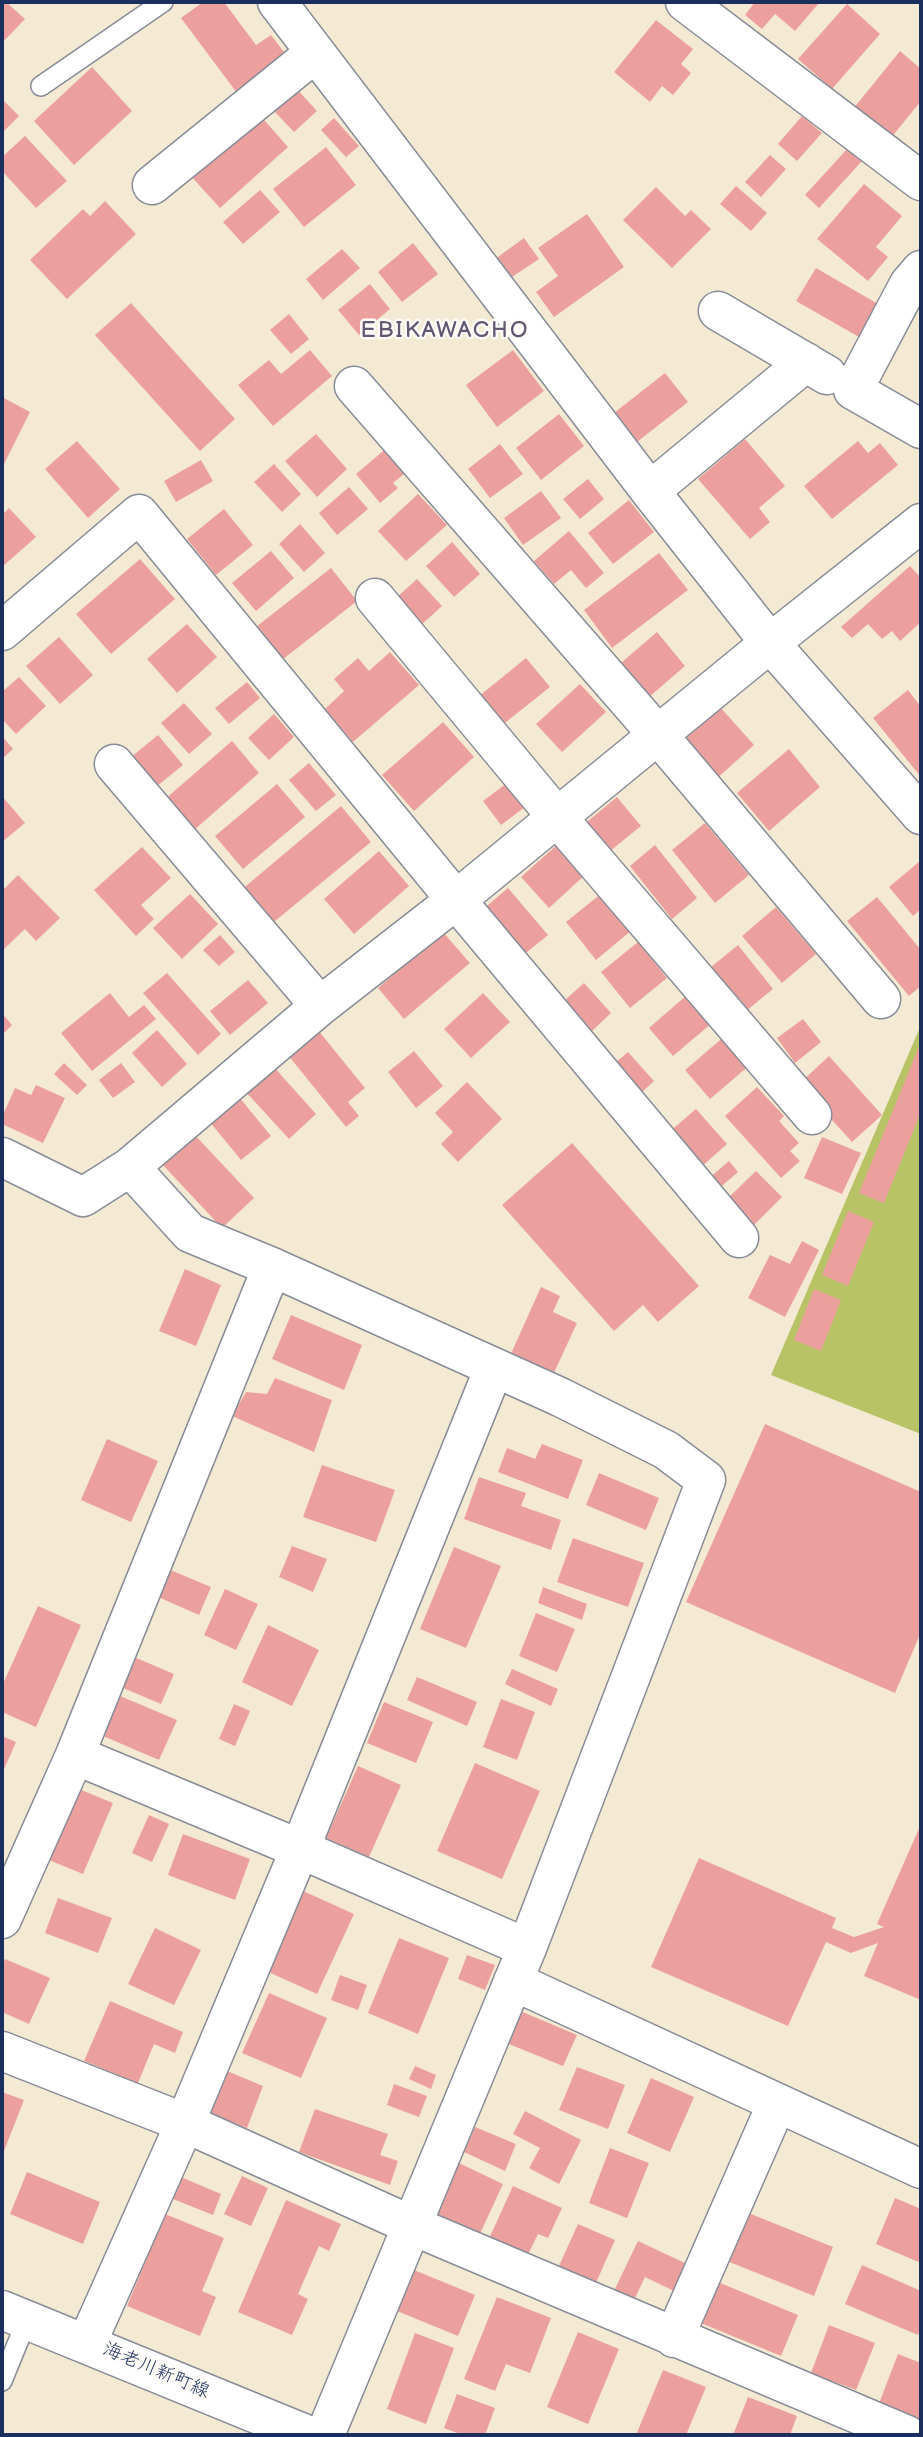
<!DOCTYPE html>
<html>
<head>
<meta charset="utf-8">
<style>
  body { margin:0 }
  #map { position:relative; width:923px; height:2437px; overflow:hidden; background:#f4ead4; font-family:"Balsamiq Sans",sans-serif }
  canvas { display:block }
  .frame { position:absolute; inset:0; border:4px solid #1b2f5e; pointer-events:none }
</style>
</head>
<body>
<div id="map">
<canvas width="923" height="2437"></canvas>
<div class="frame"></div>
</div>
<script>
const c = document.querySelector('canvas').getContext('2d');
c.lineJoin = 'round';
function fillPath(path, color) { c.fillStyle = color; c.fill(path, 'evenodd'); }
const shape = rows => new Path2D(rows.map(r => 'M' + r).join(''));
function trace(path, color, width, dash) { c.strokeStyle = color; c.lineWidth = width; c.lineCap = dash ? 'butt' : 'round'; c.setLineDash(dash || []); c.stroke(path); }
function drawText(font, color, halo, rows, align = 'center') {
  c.font = font + ' "Balsamiq Sans","Klee One",sans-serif'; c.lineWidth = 5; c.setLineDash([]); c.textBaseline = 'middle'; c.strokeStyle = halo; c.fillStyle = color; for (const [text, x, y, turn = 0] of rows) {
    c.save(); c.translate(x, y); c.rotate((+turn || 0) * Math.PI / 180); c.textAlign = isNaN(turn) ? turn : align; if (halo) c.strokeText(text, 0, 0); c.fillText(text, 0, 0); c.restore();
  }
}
fillPath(shape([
  [921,1025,921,1434,771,1375]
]), '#b7c365');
fillPath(shape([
  [2,2,6,2,25,19,2,43],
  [203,2,224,2,256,45,271,35,287,56,237,93,181,18],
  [755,2,820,2,795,31,775,14,762,29,745,15],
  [847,4,880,34,832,89,798,59],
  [656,20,693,49,681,64,691,73,673,95,662,86,650,102,614,72],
  [900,51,921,69,921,101,890,139,853,109],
  [92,67,132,111,74,165,34,121],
  [294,86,317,111,294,132,271,108],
  [2,99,19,116,2,133],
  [258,113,288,147,220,208,189,174],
  [802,116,822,133,797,161,778,144],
  [334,118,359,146,346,157,321,130],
  [25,136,67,181,36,208,2,171,2,157],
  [326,147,356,185,304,227,273,189],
  [848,148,862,161,819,208,805,195],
  [770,155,786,169,761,197,745,182],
  [864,184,902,216,876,247,888,257,868,281,817,239],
  [736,186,767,213,751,231,720,204],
  [656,187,685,216,691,210,711,229,672,268,623,220],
  [260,190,280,212,243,244,223,222],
  [105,201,136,234,67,299,30,260,83,209,90,216],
  [587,214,624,267,554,317,536,292,558,276,538,248],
  [524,238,539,259,509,279,495,259],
  [413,243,438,274,402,302,378,272],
  [342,249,360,268,323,300,306,279],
  [816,268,878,304,859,337,796,301],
  [370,284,390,309,359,335,338,310],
  [131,303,235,419,200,451,95,335],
  [289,314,309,339,291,354,270,330],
  [310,350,332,376,273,426,238,385,269,360,281,374],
  [513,350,544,391,497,427,466,385],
  [665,373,688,402,637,442,614,413],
  [2,397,30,412,2,468],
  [559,414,584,446,541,480,516,448],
  [316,434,347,469,317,497,285,461],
  [745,439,785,486,759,508,770,522,750,539,698,479],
  [77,441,120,489,88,518,45,469],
  [858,441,868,453,880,443,898,465,832,519,804,486],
  [500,444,523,474,490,498,468,469],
  [389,446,409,470,393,483,398,488,380,503,356,474],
  [201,460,213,481,176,502,164,481],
  [274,464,301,494,282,512,254,482],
  [588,479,604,499,580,519,563,499],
  [349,487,368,509,337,535,319,513],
  [541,491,561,518,523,545,504,518],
  [418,494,447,525,406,561,378,531],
  [629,500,654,532,613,564,588,533],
  [9,508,36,537,2,567,2,515],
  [224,509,253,545,216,575,187,539],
  [300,524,325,553,304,572,279,544],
  [569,531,604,573,586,588,571,570,554,584,534,561],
  [452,542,480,574,454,597,426,566],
  [271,551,294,578,256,611,232,583],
  [659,553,688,590,612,648,584,610],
  [140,559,175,599,111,654,76,614],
  [910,566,921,578,921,622,900,641,892,631,882,639,868,624,852,638,841,627],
  [331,568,357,601,282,660,256,627],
  [417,579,442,606,420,626,395,599],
  [187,624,217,657,177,693,147,659],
  [657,632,685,666,649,697,621,663],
  [59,637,93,675,60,704,26,666],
  [390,652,419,685,353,742,325,709,344,691,334,679,358,658,369,671],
  [526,658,550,687,501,726,478,697],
  [19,677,46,706,16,734,2,719,2,692],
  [247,682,260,698,229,724,215,708],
  [580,684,606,712,562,752,536,724],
  [908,690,921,707,921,777,873,718],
  [184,703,212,734,189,754,161,723],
  [720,707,754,745,715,780,681,742],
  [274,714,294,737,269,760,248,738],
  [443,722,474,757,414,811,382,775],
  [158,735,183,765,156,787,131,757],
  [2,736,13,749,2,759],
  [232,741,259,773,192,832,164,800],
  [789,749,820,787,769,831,737,793],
  [309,763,336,795,316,811,289,780],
  [507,783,525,807,501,825,483,801],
  [277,784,305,817,243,869,215,836],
  [2,796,25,823,2,842],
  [617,797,641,826,605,855,582,826],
  [341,806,371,842,269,926,240,891],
  [705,823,749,875,715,903,672,850],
  [558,844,586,874,549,908,521,877],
  [655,845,697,898,672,919,630,866],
  [142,847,171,878,141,905,154,919,136,936,94,890],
  [379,851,409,886,354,934,324,899],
  [920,861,921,909,913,916,889,887],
  [18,875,60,918,36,941,25,929,2,951,2,891],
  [508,888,548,935,521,957,482,910],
  [602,893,632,930,596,960,566,922],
  [190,894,218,924,182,959,153,928],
  [877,897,921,950,921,986,909,996,847,921],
  [776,907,816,954,782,983,742,936],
  [443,932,470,963,404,1019,378,988],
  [220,935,235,952,219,966,203,950],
  [638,942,667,978,630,1008,601,972],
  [738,945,773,989,746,1011,711,967],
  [167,973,221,1034,198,1055,143,993],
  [248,980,268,1003,230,1035,210,1011],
  [584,983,611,1013,592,1031,565,1000],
  [110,993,129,1017,144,1005,156,1019,92,1071,61,1033],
  [483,993,510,1022,471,1058,444,1029],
  [688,994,712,1023,673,1056,649,1028],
  [2,1013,12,1025,2,1035],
  [803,1019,821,1042,795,1063,777,1038],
  [157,1030,187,1064,162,1087,132,1053],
  [318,1030,365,1088,348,1102,359,1116,346,1127,288,1055],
  [726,1035,751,1064,710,1099,685,1070],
  [921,1042,921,1112,884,1203,859,1193],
  [414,1051,443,1086,416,1108,388,1072],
  [628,1052,654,1081,641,1093,615,1063],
  [829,1056,882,1115,852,1142,799,1084],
  [64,1063,87,1085,77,1095,54,1074],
  [121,1063,135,1082,113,1098,99,1080],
  [273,1066,316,1114,289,1139,245,1091],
  [467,1082,502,1119,458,1162,441,1144,453,1132,435,1113],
  [36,1085,65,1098,43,1143,2,1124,2,1117,15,1088,31,1095],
  [757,1087,784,1116,779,1121,799,1143,790,1151,800,1161,781,1178,725,1116],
  [239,1097,271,1136,241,1160,209,1121],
  [696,1109,727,1144,699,1169,668,1133],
  [193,1133,254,1198,222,1228,161,1163],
  [822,1137,861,1153,842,1194,804,1178],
  [572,1143,699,1286,658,1322,643,1305,614,1331,502,1205],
  [729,1161,738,1172,717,1190,708,1179],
  [756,1171,782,1197,752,1227,726,1200],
  [848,1211,874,1222,848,1286,822,1275],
  [802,1241,819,1250,785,1317,748,1298,770,1255,790,1264],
  [185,1269,221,1285,196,1346,159,1331],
  [541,1287,560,1296,553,1312,577,1323,552,1377,509,1358],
  [814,1289,841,1300,821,1351,794,1340],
  [291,1315,362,1345,344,1390,272,1359],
  [275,1378,332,1400,314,1452,232,1416,246,1392,267,1394],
  [765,1424,921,1492,921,1632,895,1693,686,1602],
  [107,1439,158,1461,131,1522,81,1500],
  [542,1444,583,1460,568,1499,498,1472,507,1448,535,1459],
  [322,1465,395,1490,376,1542,303,1517],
  [599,1473,659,1498,646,1530,586,1505],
  [479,1477,526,1493,521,1506,561,1520,551,1550,464,1519],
  [573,1538,644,1563,628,1607,557,1582],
  [292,1546,327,1559,313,1592,279,1577],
  [454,1547,501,1566,466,1648,420,1629],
  [168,1569,211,1587,199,1615,156,1596],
  [543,1587,587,1604,582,1620,538,1603],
  [225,1589,258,1604,236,1650,204,1635],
  [38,1606,81,1625,36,1727,2,1712,2,1686],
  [536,1613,575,1629,557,1672,519,1656],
  [268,1625,319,1650,292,1706,242,1682],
  [134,1657,174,1674,161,1704,121,1687],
  [512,1669,558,1689,551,1706,505,1684],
  [417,1677,477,1702,467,1726,407,1700],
  [113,1693,177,1720,159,1760,96,1733],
  [501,1699,535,1712,517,1760,483,1747],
  [384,1702,433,1722,416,1763,367,1743],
  [234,1704,250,1711,235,1746,219,1739],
  [2,1736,16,1742,2,1774],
  [475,1763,540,1791,502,1879,437,1851],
  [358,1766,401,1785,369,1857,326,1838],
  [74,1787,113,1803,83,1874,44,1858],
  [149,1815,169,1824,152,1862,132,1853],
  [921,1824,921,2000,864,1976,878,1943,851,1953,826,1942,788,2026,651,1967,699,1858,836,1918,832,1928,854,1937,884,1927,877,1924],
  [183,1834,250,1859,235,1900,168,1875],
  [301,1890,354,1914,317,1994,264,1970],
  [58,1898,112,1918,98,1953,45,1933],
  [155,1928,201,1950,174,2005,128,1984],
  [399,1938,449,1958,418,2034,368,2013],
  [467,1955,495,1965,485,1990,458,1979],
  [5,1959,50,1978,29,2024,2,2012,2,1967],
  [340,1975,367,1985,358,2010,331,2000],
  [269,1993,327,2018,301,2078,242,2053],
  [110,2001,183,2032,175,2053,154,2044,138,2083,84,2061],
  [518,2010,577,2035,563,2066,504,2042],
  [415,2066,436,2075,431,2089,409,2079],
  [577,2067,625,2085,608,2129,559,2110],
  [227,2071,263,2086,247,2128,210,2114],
  [651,2078,694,2097,670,2152,627,2133],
  [394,2084,427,2096,419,2117,387,2105],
  [2,2092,24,2100,4,2151,2,2150],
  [315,2109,388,2134,380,2155,398,2161,390,2185,299,2152],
  [525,2111,581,2140,559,2184,529,2168,540,2148,513,2134],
  [475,2127,516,2144,505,2171,464,2152],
  [610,2148,649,2163,627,2218,589,2203],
  [459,2163,503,2184,478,2238,433,2217],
  [27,2172,100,2202,83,2244,10,2214],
  [176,2175,221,2194,213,2215,168,2197],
  [242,2176,268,2188,251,2226,224,2214],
  [513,2186,562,2208,548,2238,538,2234,525,2261,487,2243],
  [895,2198,921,2209,921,2263,876,2244],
  [286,2200,341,2224,329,2251,319,2246,298,2294,308,2299,292,2335,238,2312],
  [746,2212,833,2247,814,2296,727,2261],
  [165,2214,224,2238,202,2291,216,2297,200,2336,127,2306],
  [578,2224,615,2240,595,2285,558,2268],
  [638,2241,687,2264,674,2291,645,2277,634,2300,614,2291],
  [862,2265,921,2291,921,2327,918,2335,845,2304],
  [414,2270,475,2295,458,2336,397,2311],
  [713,2280,798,2315,781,2356,696,2321],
  [497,2297,551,2318,530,2373,506,2364,495,2391,464,2379],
  [829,2325,875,2343,856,2390,811,2373],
  [578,2332,619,2349,588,2424,547,2407],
  [415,2333,454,2348,426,2424,387,2409],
  [898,2354,921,2363,921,2422,878,2406],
  [663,2370,706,2387,686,2435,636,2435],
  [457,2394,495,2408,485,2435,463,2435,444,2428],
  [748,2397,797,2416,790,2435,733,2435]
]), '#eca09e');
const lane = shape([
  [41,86,163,2],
  [2,2381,27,2320]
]);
const street = shape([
  [277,2,650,491,770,643,921,815],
  [685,2,921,181],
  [152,185,315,53],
  [921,270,909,284,853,390,921,429],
  [718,311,827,375],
  [354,386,658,735,881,999],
  [650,491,806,362],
  [375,598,557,817,812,1115],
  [2,631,139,514,456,900,739,1238],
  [114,764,320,1006],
  [2,1157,83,1197,130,1167,320,1006,456,900,770,643,921,523],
  [130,1167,190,1233,272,1267,560,1397,666,1450,706,1480,527,1948,325,2435],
  [75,1755,300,1849,527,1948],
  [2,1919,75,1755,272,1267],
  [513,1981,921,2169],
  [2,2051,185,2123,411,2225,907,2435],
  [674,2338,777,2103],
  [87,2343,185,2123,300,1849,494,1368]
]);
const secondary = shape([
  [2,2310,308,2435]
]);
trace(lane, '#888c99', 22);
trace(street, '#888c99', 41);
trace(secondary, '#888c99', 41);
trace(lane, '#fff', 19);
trace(street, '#fff', 38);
trace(secondary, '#fff', 38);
drawText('19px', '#1b2f5e', '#fdfcf7', [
  ["海老川新町線",156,2371,23]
]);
c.letterSpacing = '2px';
drawText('23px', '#645774', '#fdfcf7', [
  ["EBIKAWACHO",445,331]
]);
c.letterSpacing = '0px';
</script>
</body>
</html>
